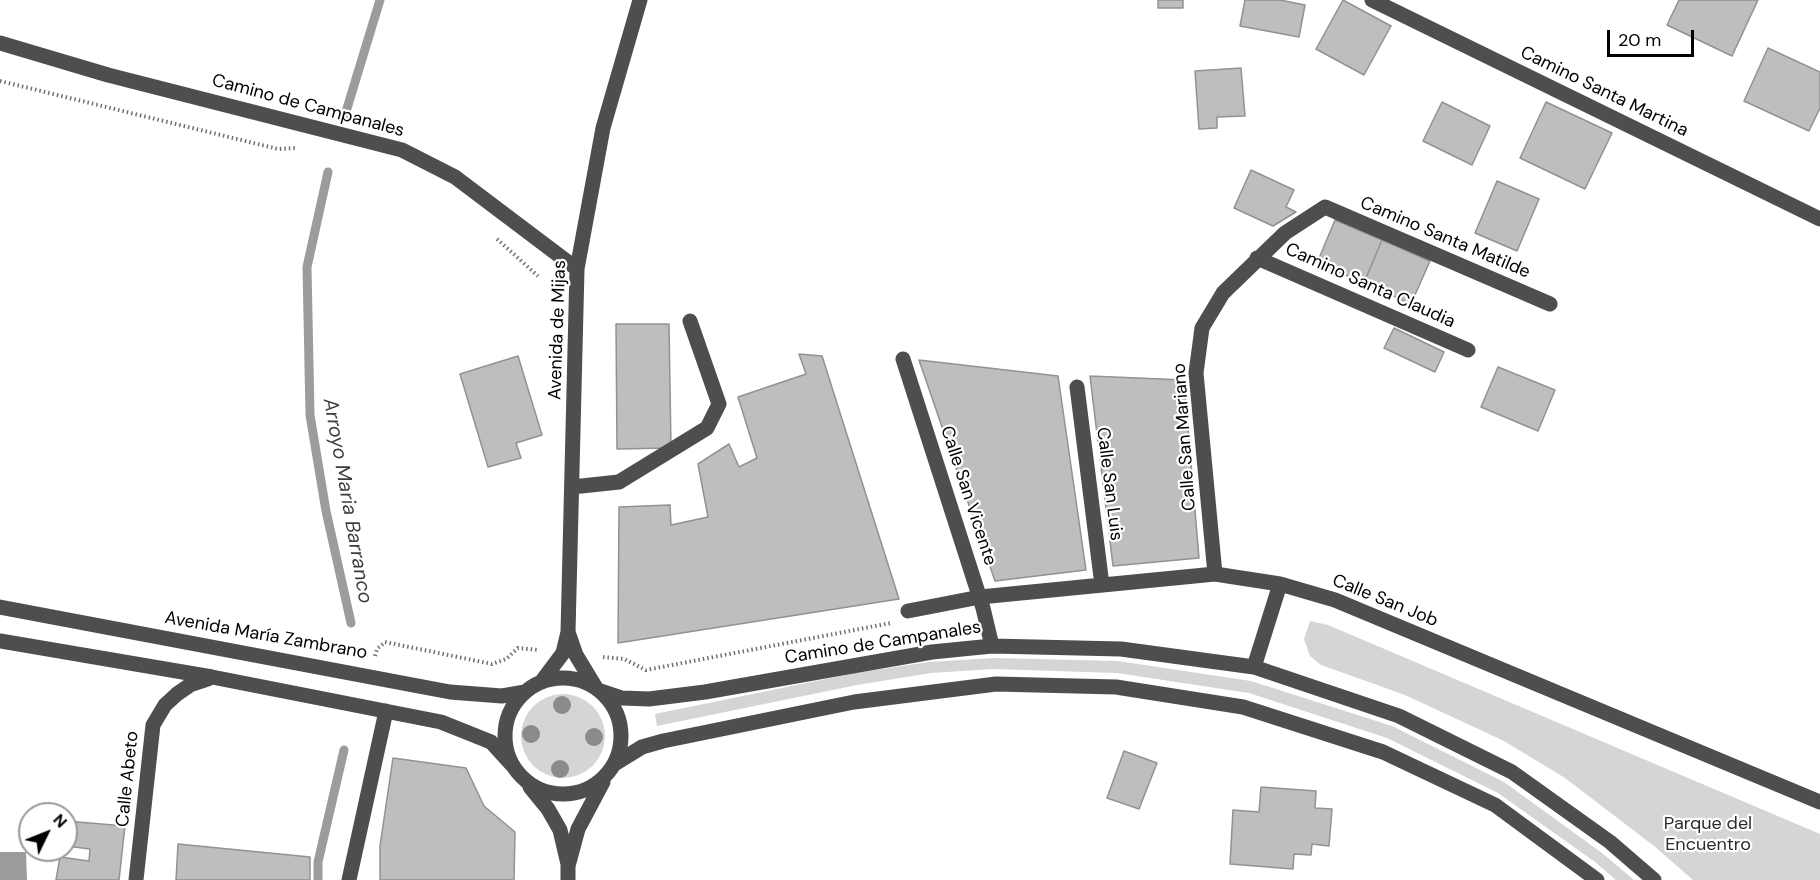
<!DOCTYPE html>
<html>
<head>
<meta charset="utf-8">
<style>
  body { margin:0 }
  #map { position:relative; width:1820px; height:880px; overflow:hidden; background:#fff; font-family:"DM Sans",sans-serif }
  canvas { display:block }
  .north { position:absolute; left:18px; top:802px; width:60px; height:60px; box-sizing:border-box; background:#fff; border:2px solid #999; border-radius:50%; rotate:47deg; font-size:16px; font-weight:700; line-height:24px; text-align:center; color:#000 }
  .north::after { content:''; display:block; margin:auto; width:21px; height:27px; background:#000; clip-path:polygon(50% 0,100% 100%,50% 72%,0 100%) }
  .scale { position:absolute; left:1607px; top:30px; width:87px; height:27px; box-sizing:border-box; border:3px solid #000; border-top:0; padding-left:8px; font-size:18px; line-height:21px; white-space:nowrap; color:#000; -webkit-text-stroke:4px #fff; paint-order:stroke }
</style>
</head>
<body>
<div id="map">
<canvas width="1820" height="880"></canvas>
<div class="north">N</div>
<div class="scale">20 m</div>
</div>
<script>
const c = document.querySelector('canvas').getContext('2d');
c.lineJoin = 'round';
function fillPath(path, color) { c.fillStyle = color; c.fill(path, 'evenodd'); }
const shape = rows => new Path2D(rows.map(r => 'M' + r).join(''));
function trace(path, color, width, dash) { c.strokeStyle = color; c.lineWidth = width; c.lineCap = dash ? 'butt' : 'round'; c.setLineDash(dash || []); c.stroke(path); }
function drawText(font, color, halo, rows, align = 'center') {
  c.font = font + ' "DM Sans",sans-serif'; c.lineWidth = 4.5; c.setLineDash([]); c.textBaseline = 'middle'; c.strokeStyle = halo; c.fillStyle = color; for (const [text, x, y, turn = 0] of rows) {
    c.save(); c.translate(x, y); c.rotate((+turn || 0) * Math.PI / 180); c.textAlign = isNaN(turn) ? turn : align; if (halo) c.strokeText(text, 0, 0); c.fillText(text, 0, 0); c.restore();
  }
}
fillPath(shape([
  [1310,621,1328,625,1820,834,1820,880,1693,880,1654,846,1565,778,1504,741,1405,695,1321,665,1310,656,1304,639],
  [993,658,1118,661,1251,681,1392,726,1504,782,1602,853,1634,880,1616,880,1595,862,1498,793,1387,738,1249,693,1117,673,993,669,931,673,857,685,657,726,655,714,855,673,929,662],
  '521 736a42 42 0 1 1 84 0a42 42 0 1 1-84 0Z'
]), '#d5d5d5');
fillPath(shape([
  [26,852,27,880,0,880,0,852]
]), '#9c9c9c');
trace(shape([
  [345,115,380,0],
  [328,172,307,267,310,415,326,511,351,623],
  [318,880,318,862,344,750]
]), '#9c9c9c', 9);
const building = shape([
  [1158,0,1183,0,1183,8,1158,8,1158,0],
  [1245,0,1280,0,1305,5,1299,37,1240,26,1245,0],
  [1343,0,1391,26,1364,75,1316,49,1343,0],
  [1679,0,1758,0,1732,56,1667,25,1679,0],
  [1768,48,1820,72,1820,108,1809,131,1744,101,1768,48],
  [1241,68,1245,116,1217,117,1217,128,1199,129,1195,71,1241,68],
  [1442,102,1490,126,1472,165,1423,141,1442,102],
  [1546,102,1612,133,1585,189,1520,158,1546,102],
  [1251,170,1294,190,1286,207,1296,212,1273,226,1234,208,1251,170],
  [1497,181,1539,199,1517,251,1475,233,1497,181],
  [1335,220,1382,240,1364,283,1317,263,1335,220],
  [1382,240,1430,261,1411,304,1364,283,1382,240],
  [616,324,669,324,671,448,617,449,616,324],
  [1394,328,1444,352,1435,372,1384,348,1394,328],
  [799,354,822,356,899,599,618,643,619,507,670,505,671,525,708,517,698,464,729,444,739,467,757,458,738,397,806,374,799,354],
  [518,356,542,435,516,443,521,458,488,467,460,374,518,356],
  [919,360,1058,376,1086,570,995,581,919,360],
  [1498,367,1555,390,1538,431,1481,407,1498,367],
  [1090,376,1184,380,1199,558,1113,566,1090,376],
  [1124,751,1157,763,1139,809,1107,798,1124,751],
  [393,758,466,768,484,806,515,832,514,880,380,880,380,846,393,758],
  [1261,787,1316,791,1315,808,1332,809,1329,846,1312,844,1311,855,1294,854,1293,869,1230,864,1233,810,1259,812,1261,787],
  [66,821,125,826,119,880,56,880,60,857,89,861,90,849,66,846,66,821],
  [178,844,310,857,310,880,176,880,178,844]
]);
fillPath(building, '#bebebe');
trace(building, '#929292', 1.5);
trace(shape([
  [0,81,278,149,297,148],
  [497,239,538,276],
  [375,656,377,649,385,642,492,664,506,659,518,648,539,650],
  [603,657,624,659,646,670,891,623]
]), '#707070', 4, [1.5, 3]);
trace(shape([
  [1372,0,1820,219],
  [0,43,108,75,402,150,455,177,577,269],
  [1257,258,1468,350],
  [903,359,983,608,992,646],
  [1077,387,1102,585],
  [572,487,619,482,707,428,719,404,690,321],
  [1215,574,1196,373,1202,328,1223,293,1285,233,1325,207,1550,304],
  [0,607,450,692,502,696,525,692],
  [908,611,980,597,1215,574,1280,584,1335,600,1820,802],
  [568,632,576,655,596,688],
  [0,641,212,677,441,722,491,742,512,765],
  [1254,667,1280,584],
  '505 736a58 58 0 1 1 116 0a58 58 0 1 1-116 0Z',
  [542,681,563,653,568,632,577,269,603,128,640,0],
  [601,691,622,698,649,699,705,692,932,652,992,646,1121,649,1254,667,1399,716,1512,772,1610,842,1654,880],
  [616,763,642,747,663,741,854,702,996,684,1116,687,1243,707,1383,752,1495,805,1597,880],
  [530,787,548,809,560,830,568,864],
  [136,880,153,725,165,705,177,694,190,685,208,679],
  [349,880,386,711],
  [568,880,568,866,578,829,603,782]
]), '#4e4e4e', 15);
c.fillStyle = '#8b8b8b';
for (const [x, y] of [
  [562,705],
  [531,734],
  [594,737],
  [560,769]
]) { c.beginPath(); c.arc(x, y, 9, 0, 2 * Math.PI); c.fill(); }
drawText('18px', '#000', '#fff', [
  ["Camino Santa Martina",1604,92,26],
  ["Camino de Campanales",308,106,15],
  ["Camino Santa Matilde",1445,238,23],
  ["Camino Santa Claudia",1370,286,24],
  ["Avenida de Mijas",558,330,-88],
  ["Calle San Mariano",1185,437,-94],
  ["Calle San Luis",1109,484,83],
  ["Calle San Vicente",968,496,72],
  ["Calle San Job",1385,601,22],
  ["Avenida María Zambrano",266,636,10],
  ["Camino de Campanales",883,643,-9],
  ["Calle Abeto",128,779,-84]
]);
drawText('18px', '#2c2c2c', '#fff', [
  ["Parque del",1708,824],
  ["Encuentro",1708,845]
]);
drawText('italic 20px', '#3d3d3d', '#fff', [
  ["Arroyo Maria Barranco",347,501,80]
]);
</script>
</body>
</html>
